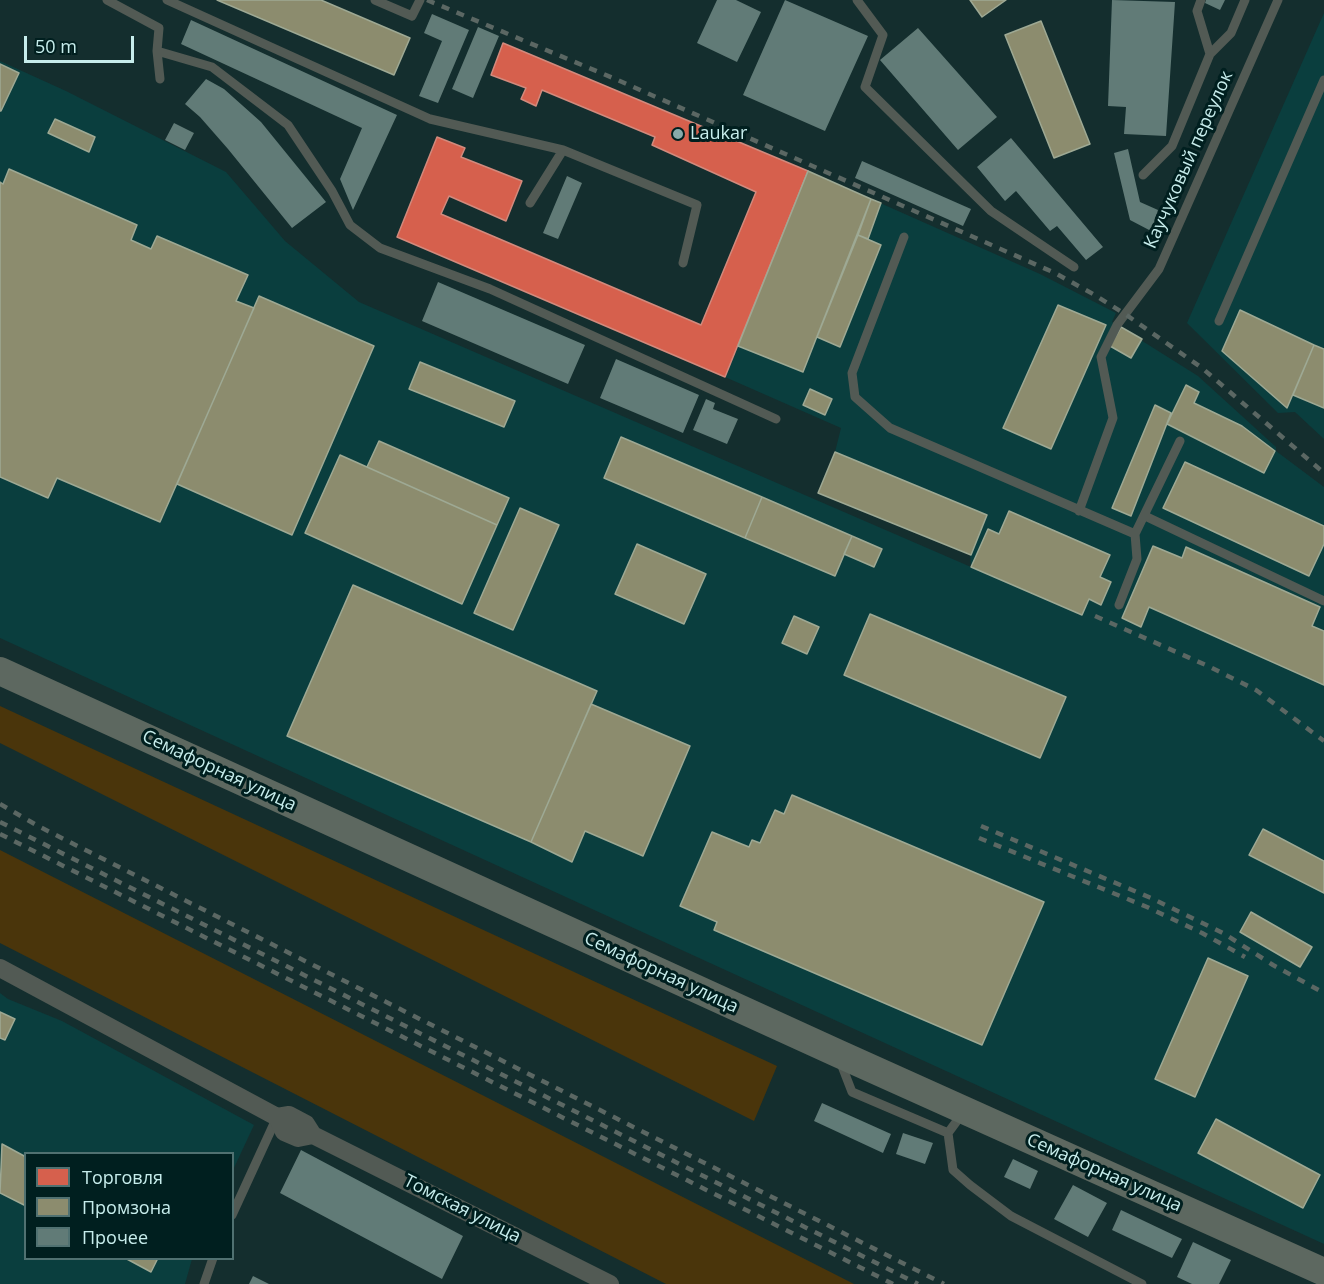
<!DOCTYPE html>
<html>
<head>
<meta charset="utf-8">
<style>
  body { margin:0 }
  #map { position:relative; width:1324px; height:1284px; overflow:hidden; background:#142e2e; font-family:"Open Sans",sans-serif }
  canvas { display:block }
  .legend { position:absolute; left:24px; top:1152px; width:210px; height:108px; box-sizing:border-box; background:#001f1f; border:2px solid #507171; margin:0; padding:8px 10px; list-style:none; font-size:18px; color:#c7edec }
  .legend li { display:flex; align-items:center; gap:12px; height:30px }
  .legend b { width:30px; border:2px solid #507171 }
  .scale { position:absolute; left:24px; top:36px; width:110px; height:27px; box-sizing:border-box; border:3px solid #c7edec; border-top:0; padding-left:8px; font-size:18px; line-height:21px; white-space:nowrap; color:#c7edec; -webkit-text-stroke:4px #001f1f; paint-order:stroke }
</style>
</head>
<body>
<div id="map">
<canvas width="1324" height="1284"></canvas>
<ul class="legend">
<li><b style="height:16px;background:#d6604d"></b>Торговля</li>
<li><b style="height:16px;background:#8c8c6e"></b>Промзона</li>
<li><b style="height:16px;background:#617b77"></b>Прочее</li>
</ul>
<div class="scale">50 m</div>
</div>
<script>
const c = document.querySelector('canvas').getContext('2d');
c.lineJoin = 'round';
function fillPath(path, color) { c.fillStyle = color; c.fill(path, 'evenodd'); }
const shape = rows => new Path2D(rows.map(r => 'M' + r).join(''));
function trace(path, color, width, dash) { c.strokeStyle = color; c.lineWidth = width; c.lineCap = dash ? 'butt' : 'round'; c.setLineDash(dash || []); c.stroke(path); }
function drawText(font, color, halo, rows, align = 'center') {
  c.font = font + ' "Open Sans",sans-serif'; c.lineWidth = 6; c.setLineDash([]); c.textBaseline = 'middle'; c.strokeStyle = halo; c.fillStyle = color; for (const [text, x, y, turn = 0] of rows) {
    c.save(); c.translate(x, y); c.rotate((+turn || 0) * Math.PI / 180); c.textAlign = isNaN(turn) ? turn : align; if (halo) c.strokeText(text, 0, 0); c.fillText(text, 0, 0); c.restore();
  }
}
fillPath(shape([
  [1324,13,1324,439,1295,412,1278,413,1187,323],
  [0,61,66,91,226,172,285,241,359,302,971,567,970,554,818,493,835,452,841,428,725,377,808,171,1040,274,1116,313,1112,322,1198,376,1276,447,1276,451,1324,487,1324,1244,0,638],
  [0,993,8,999,62,1021,254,1125,233,1170,232,1154,26,1154,26,1258,192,1259,185,1284,0,1284]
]), '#0a3e3e');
fillPath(shape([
  [0,706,777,1066,754,1121,0,743],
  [0,850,854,1284,666,1284,0,943]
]), '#4a350b');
const shops = shape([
  [503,43,808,171,725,377,397,237,437,137,465,148,461,157,522,181,506,221,449,196,441,214,701,325,756,192,652,145,655,137,542,90,536,106,521,99,526,88,491,75,503,43]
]);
fillPath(shops, '#d6604d');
trace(shops, '#d28a7d', 1.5);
const industry = shape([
  [217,0,321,0,410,38,394,75,217,0],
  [970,0,1006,0,982,17,970,0],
  [1041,21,1090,144,1054,158,1005,35,1041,21],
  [0,64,19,73,1,111,0,111,0,64],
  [55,119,95,137,89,152,48,133,55,119],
  [9,169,137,225,131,240,151,249,157,236,248,275,236,301,254,308,160,522,57,478,48,498,0,477,0,182,3,184,9,169],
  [808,171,871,199,803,372,738,346,808,171],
  [871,199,881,203,868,239,858,235,871,199],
  [858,235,881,245,840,347,817,337,858,235],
  [259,296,374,346,292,535,177,484,259,296],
  [1058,305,1106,325,1051,449,1003,428,1058,305],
  [1240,310,1314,345,1287,408,1222,351,1240,310],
  [1121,327,1142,339,1131,358,1110,346,1121,327],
  [1314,345,1324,349,1324,408,1293,395,1314,345],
  [420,362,515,401,504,427,409,389,420,362],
  [1186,385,1199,392,1194,403,1242,426,1275,451,1264,473,1167,424,1186,385],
  [810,389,832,399,825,415,803,405,810,389],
  [1155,405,1171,413,1131,516,1112,508,1155,405],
  [621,437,762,497,745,538,604,478,621,437],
  [379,441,509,498,497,525,367,467,379,441],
  [835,452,987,515,971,555,818,493,835,452],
  [340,455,497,525,462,604,305,533,340,455],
  [1185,462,1324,526,1324,544,1309,576,1163,508,1185,462],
  [762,497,852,536,835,576,745,538,762,497],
  [520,508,559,525,513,630,474,613,520,508],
  [1009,511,1110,555,1100,577,1111,582,1101,605,1089,599,1082,615,971,567,988,529,999,534,1009,511],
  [852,536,882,549,874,567,844,554,852,536],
  [637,544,706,574,684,624,615,594,637,544],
  [1153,546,1182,558,1186,547,1320,607,1312,626,1324,631,1324,685,1149,607,1141,627,1122,618,1153,546],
  [353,585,597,691,531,842,287,736,353,585],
  [870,614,1066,697,1040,758,844,675,870,614],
  [794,616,819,627,807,654,782,643,794,616],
  [591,704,690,746,643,856,585,831,572,862,531,842,591,704],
  [792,795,1044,902,982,1045,714,930,717,922,680,906,712,832,749,847,752,840,760,843,775,810,784,814,792,795],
  [1263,829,1324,861,1324,893,1249,855,1263,829],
  [1251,912,1312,947,1300,967,1240,932,1251,912],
  [1208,958,1248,976,1195,1097,1155,1079,1208,958],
  [0,1012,15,1019,5,1040,0,1038,0,1012],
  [1216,1119,1320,1175,1303,1208,1198,1153,1216,1119],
  [2,1144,26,1157,26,1206,0,1193,2,1144],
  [125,1258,158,1258,151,1272,125,1258]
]);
fillPath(industry, '#8c8c6e');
trace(industry, '#9ea994', 1.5);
fillPath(shape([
  [717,0,736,0,761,12,737,62,697,43],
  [785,0,868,36,825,131,743,95],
  [1112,0,1175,2,1166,136,1124,134,1126,107,1108,106],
  [1206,0,1225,0,1220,10,1205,3],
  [432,14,469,30,438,103,419,96,442,41,424,33],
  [191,20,397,115,353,210,340,179,362,128,181,44],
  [478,27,499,36,473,98,452,89],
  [918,28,997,117,958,150,880,60],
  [206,79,224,89,261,122,326,202,292,228,228,149,200,117,185,104],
  [174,123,194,133,185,150,165,140],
  [1011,138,1103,247,1086,260,1057,226,1050,231,1016,191,1005,201,977,167],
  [1128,149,1140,202,1158,210,1151,231,1130,220,1114,153],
  [862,161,971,209,963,226,855,178],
  [567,176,582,183,558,239,543,233],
  [438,282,585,345,568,384,422,321],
  [616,359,699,395,683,433,600,398],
  [706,399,715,403,713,409,738,419,727,444,693,430],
  [822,1103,891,1134,883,1153,814,1121],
  [903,1133,933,1143,925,1164,896,1154],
  [301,1150,463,1236,442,1279,280,1193],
  [1013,1159,1038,1171,1030,1189,1004,1177],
  [1073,1185,1107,1203,1088,1237,1054,1219],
  [1121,1210,1182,1239,1172,1258,1112,1230],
  [1193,1242,1231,1260,1219,1284,1192,1284,1177,1277],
  [253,1276,269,1284,249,1284]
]), '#617b77');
trace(shape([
  [107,0,159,28,157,51,160,79],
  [167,0,430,119,563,150,697,205,683,263],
  [375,0,412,16,420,0],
  [857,0,883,35,865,87,991,211,1074,267],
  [1201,0,1197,11,1210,54],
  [157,51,212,67,288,125,332,191,350,225,380,248,490,289,776,419],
  [1143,175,1172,146,1210,54,1231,33,1245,0],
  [530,203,563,150],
  [904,237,852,373,855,397,890,428,1135,534],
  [1219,321,1324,80],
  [1079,511,1113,418,1101,357,1117,325,1159,269,1278,0],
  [1145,516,1324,601],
  [1119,605,1137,559,1135,534,1180,441],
  [840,1061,852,1092,948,1133],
  [962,1114,948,1133,953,1170,970,1185,1011,1216,1142,1284],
  [232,1215,277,1117],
  [204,1284,213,1258]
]), '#525a54', 9);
trace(shape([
  [0,968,277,1117,284,1132,298,1138,313,1135],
  [277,1117,289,1115,306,1124,313,1135,610,1284]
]), '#525a54', 18);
trace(shape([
  [0,671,837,1053,1324,1272]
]), '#5d6860', 28);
trace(shape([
  [427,0,613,78,1055,273,1093,294,1125,314,1202,368,1324,473],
  [1095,616,1208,666,1256,690,1324,741],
  [0,804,38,826,944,1284],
  [0,822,918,1284],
  [981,826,1151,898,1223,933,1273,965,1324,993],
  [0,834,893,1284],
  [979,838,1147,907,1202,933,1245,957]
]), '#5b6763', 4.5, [8, 8]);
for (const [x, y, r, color] of [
  [678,134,6,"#8aa"]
]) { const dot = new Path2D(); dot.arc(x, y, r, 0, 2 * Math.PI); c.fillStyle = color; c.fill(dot); trace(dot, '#001f1f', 2); }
drawText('18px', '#c7edec', '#001f1f', [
  ["Laukar",690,134]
], 'left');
drawText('18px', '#c7edec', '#001f1f', [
  ["Каучуковый переулок",1189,160,-66],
  ["Семафорная улица",219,771,25],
  ["Семафорная улица",661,973,25],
  ["Семафорная улица",1104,1173,24],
  ["Томская улица",462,1209,27]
]);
</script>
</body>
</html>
